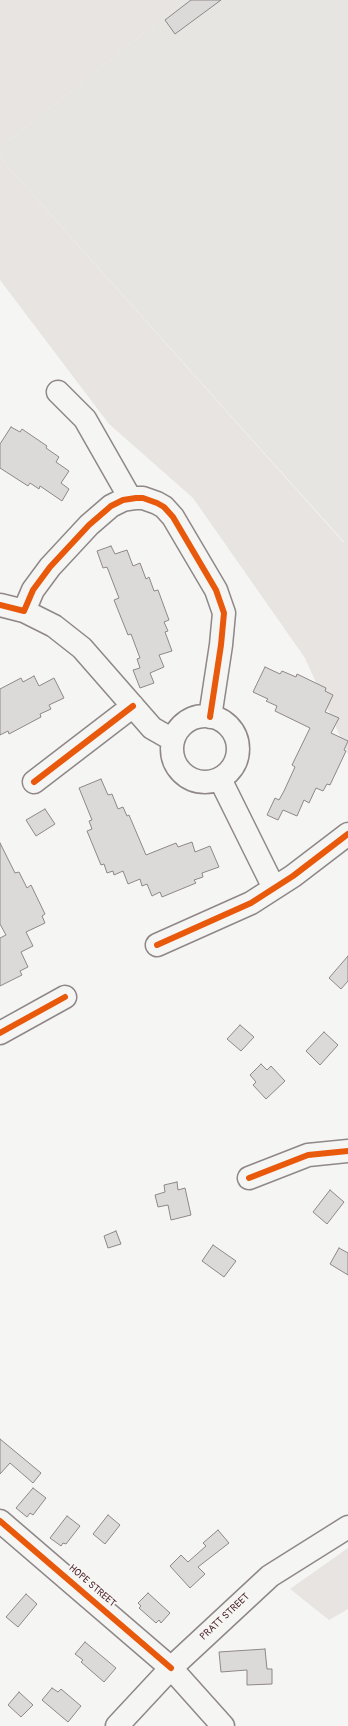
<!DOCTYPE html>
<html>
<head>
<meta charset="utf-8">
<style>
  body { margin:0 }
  canvas { display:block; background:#f5f5f3 }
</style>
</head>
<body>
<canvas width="348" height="1726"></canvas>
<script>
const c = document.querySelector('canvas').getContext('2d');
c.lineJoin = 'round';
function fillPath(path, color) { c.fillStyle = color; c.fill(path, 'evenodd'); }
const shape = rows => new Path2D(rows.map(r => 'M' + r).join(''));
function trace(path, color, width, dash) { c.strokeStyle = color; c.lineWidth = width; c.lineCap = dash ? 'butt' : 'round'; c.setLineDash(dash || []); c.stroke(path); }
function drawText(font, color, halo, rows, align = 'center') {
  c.font = font + ' Pangolin,sans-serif'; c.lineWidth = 4; c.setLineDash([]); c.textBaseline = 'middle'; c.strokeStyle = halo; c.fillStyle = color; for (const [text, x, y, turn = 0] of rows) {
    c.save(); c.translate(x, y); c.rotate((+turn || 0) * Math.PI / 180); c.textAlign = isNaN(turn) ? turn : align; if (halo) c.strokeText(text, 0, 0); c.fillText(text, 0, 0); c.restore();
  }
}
fillPath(shape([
  [186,0,348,0,348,540,345,543,0,158,0,147]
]), '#e7e5e2');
fillPath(shape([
  [0,0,186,0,0,147],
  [0,158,344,543,348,540,348,754,305,658,193,498,109,424,0,280],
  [348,1548,348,1609,329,1620,290,1589]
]), '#e8e4e2');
const building = shape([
  [191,0,221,0,175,34,165,20,191,0],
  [11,427,20,432,22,429,47,446,46,448,59,457,56,462,69,471,61,483,69,489,62,501,40,486,39,489,30,483,28,486,0,468,0,444,11,427],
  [111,546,115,554,127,550,133,566,140,563,146,579,149,577,154,591,158,590,169,620,164,622,168,631,165,632,172,651,159,655,164,667,150,673,154,683,140,688,133,670,140,668,137,659,140,658,131,634,128,635,114,600,119,598,107,567,103,568,97,551,111,546],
  [265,667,280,674,282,671,296,677,297,674,326,688,325,691,333,695,325,712,339,718,331,733,348,741,344,750,346,751,330,785,327,784,323,791,316,788,309,803,304,800,297,816,283,810,278,820,267,815,275,798,279,800,284,791,295,767,292,765,310,728,275,711,277,706,266,701,268,699,253,692,265,667],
  [34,676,39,686,54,678,64,698,49,705,51,709,40,714,41,717,9,734,8,731,0,735,0,689,21,678,23,682,34,676],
  [101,779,108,795,112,794,118,809,123,807,127,816,129,815,146,855,176,843,178,847,192,842,195,852,210,846,219,867,202,873,203,877,194,880,196,883,162,897,160,892,152,896,147,884,142,886,140,879,128,884,123,871,114,875,113,871,107,873,104,864,101,865,87,831,92,829,89,821,92,820,79,788,101,779],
  [45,809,55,824,36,836,26,820,45,809],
  [0,843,15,873,19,872,27,888,31,885,45,914,42,916,45,923,26,932,33,946,21,952,28,967,20,971,22,975,0,986,0,938,6,935,0,924,0,843],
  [348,956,348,981,341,989,329,978,348,956],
  [240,1025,254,1037,241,1051,227,1039,240,1025],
  [324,1032,338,1045,320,1065,306,1051,324,1032],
  [261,1064,267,1070,271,1066,285,1081,266,1099,253,1085,256,1082,250,1075,261,1064],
  [177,1182,178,1190,185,1188,191,1215,171,1220,168,1205,158,1207,155,1195,165,1192,164,1185,177,1182],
  [330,1190,344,1202,327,1224,313,1212,330,1190],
  [116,1231,121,1244,108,1248,104,1236,116,1231],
  [213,1245,236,1261,224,1277,202,1261,213,1245],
  [339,1248,348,1253,348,1275,330,1264,339,1248],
  [0,1439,41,1473,33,1483,10,1463,0,1474,0,1439],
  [33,1488,46,1498,33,1515,30,1513,27,1517,16,1508,33,1488],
  [108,1515,120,1525,105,1544,93,1534,108,1515],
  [67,1516,80,1526,66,1544,63,1543,61,1546,50,1538,67,1516],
  [218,1530,229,1543,198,1567,205,1574,190,1588,170,1566,181,1555,188,1562,206,1546,203,1543,218,1530],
  [148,1593,170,1613,161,1623,159,1620,156,1623,139,1608,141,1606,138,1603,148,1593],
  [26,1594,37,1604,18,1627,6,1617,26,1594],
  [85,1642,116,1668,104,1682,81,1662,83,1660,75,1654,85,1642],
  [265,1649,267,1669,272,1669,272,1684,247,1685,247,1670,221,1672,219,1652,265,1649],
  [52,1688,58,1692,61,1689,81,1706,68,1722,42,1700,52,1688],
  [19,1692,33,1705,21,1717,8,1705,19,1692]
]);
fillPath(building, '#dcdad9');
trace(building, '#8f8788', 1);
const minor = shape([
  [58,392,85,419,130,498],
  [0,605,24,611,33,590,50,567,89,525,111,506,123,500,136,498,143,498,157,503,164,507,173,517,216,590,224,613,221,645,210,717],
  [24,611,54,626,82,648,152,728,173,740],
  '172 749a33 33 0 1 1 66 0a33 33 0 1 1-66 0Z',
  [220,779,274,888],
  [34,782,133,706],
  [157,945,251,903,293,876,348,834],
  [0,1033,65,997],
  [249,1178,308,1155,348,1151],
  [0,1521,171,1668]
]);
const major = shape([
  [171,1668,223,1726],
  [117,1726,171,1668,270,1576,348,1527]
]);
trace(minor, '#8f8788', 25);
trace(major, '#8f8788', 25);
trace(minor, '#f5f5f3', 22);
trace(major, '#f5f5f3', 22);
trace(shape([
  [0,605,24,611,33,590,50,567,89,525,111,506,123,500,136,498,143,498,157,503,164,507,173,517,216,590,224,613,221,645,210,717],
  [34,782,133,706],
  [157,945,251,903,293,876,348,834],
  [0,1033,65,997],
  [249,1178,308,1155,348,1151],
  [0,1521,171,1668]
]), '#e8590c', 6);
drawText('10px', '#4a1f2b', '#f6f6f2', [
  ["HOPE STREET",92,1586,41],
  ["PRATT STREET",225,1617,-43]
]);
</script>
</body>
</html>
